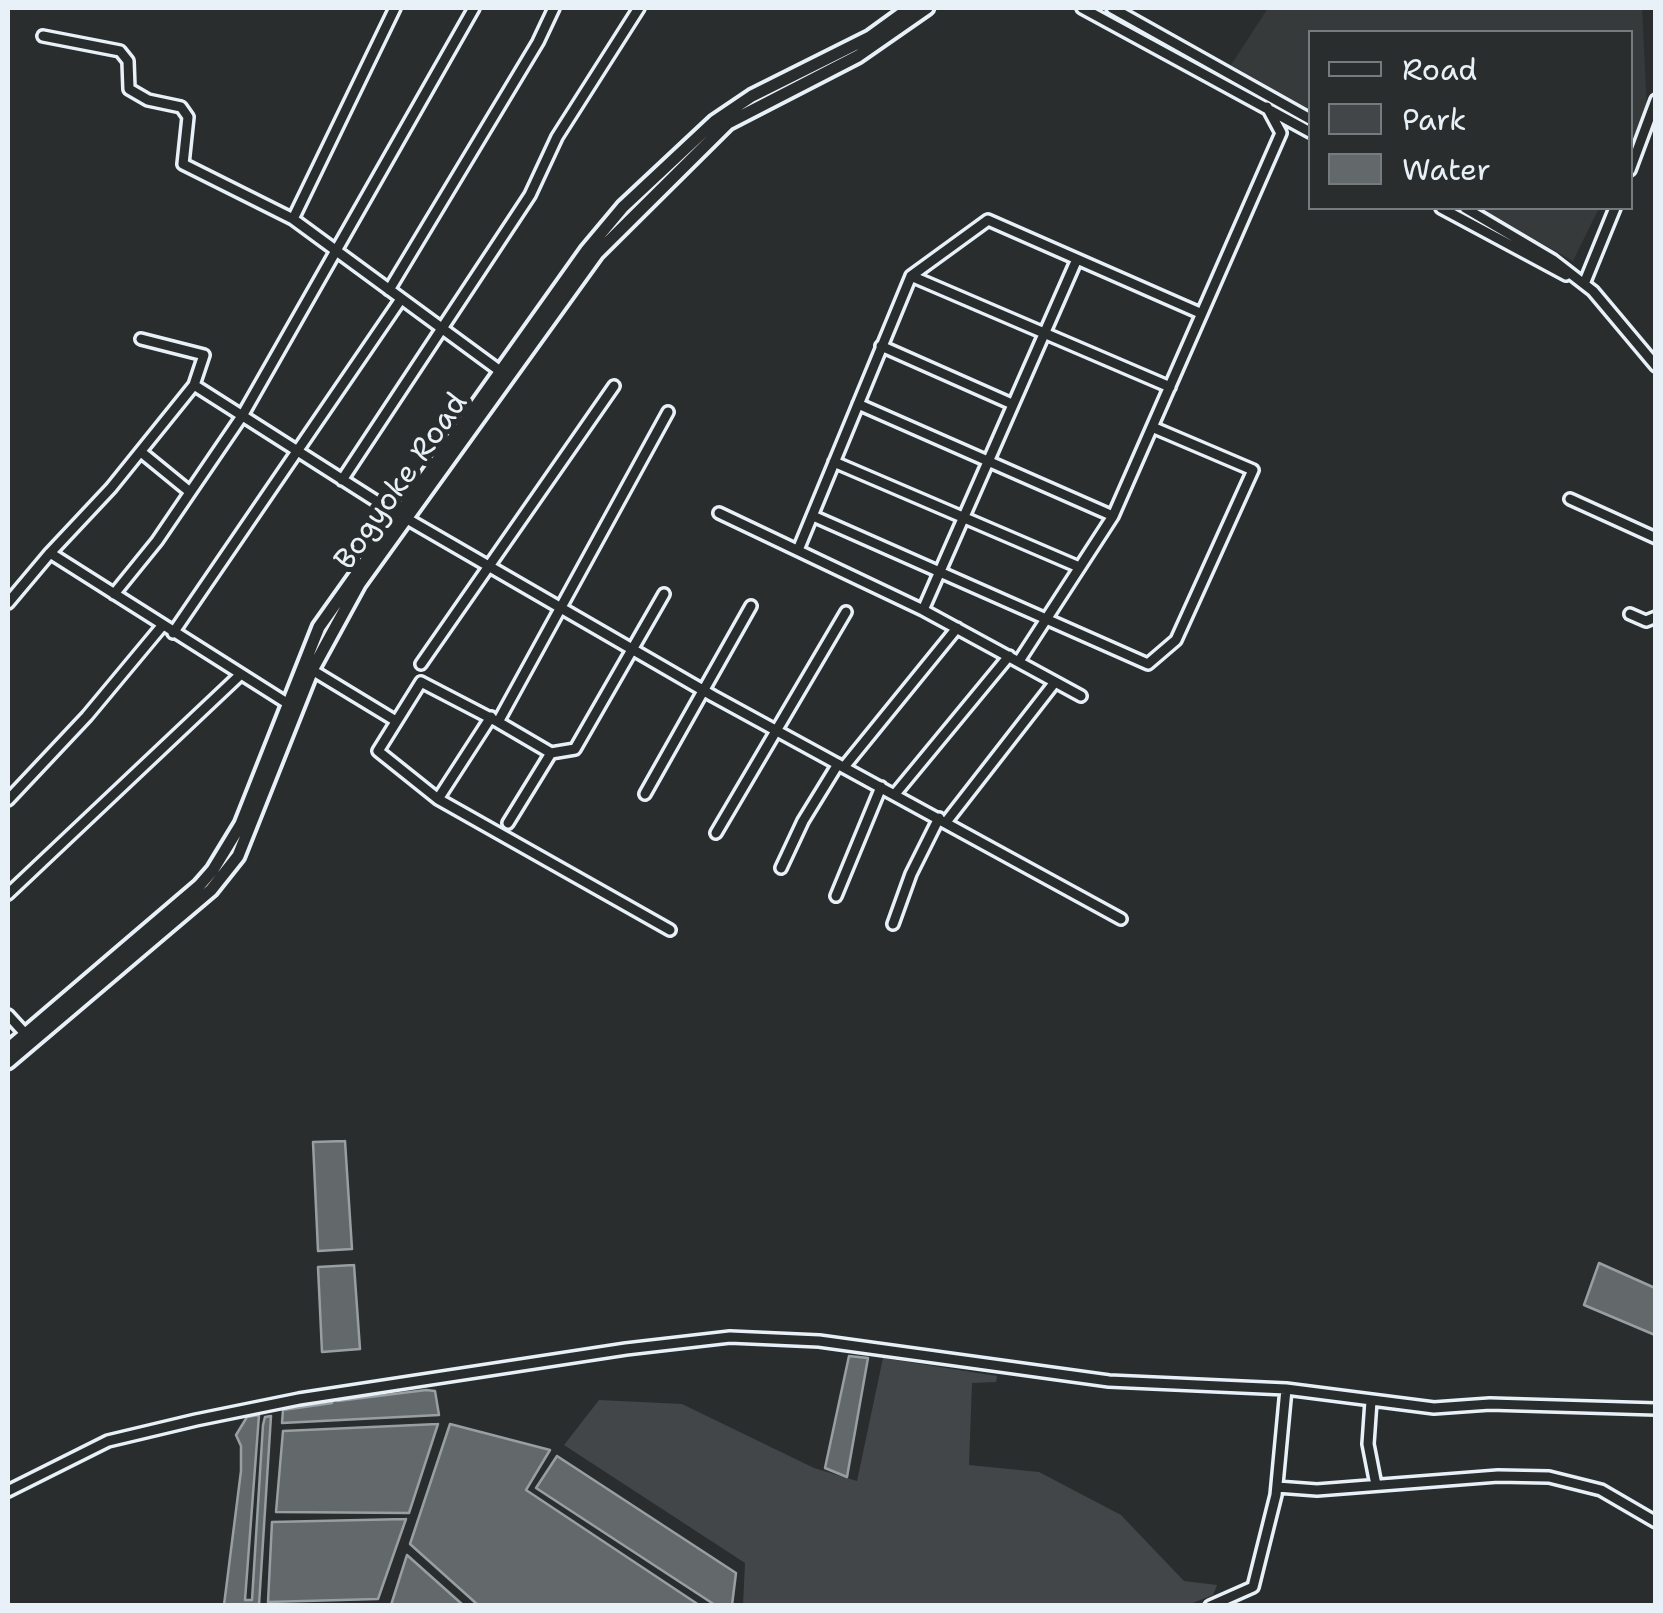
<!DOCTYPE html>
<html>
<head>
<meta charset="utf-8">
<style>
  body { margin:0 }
  #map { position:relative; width:1663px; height:1613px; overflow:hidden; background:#2a2d2e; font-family:"Shantell Sans",sans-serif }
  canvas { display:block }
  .frame { position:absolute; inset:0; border:10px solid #e8f1f8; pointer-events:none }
  .legend { position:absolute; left:1308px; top:30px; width:325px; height:180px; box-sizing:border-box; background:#2a2d2e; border:2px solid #767b7f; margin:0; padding:12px 18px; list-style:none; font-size:30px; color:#e8f1f8 }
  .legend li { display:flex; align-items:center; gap:20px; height:50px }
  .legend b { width:50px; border:2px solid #767b7f }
</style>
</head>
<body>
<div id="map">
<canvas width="1663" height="1613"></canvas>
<div class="frame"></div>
<ul class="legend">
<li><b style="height:12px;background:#2a2d2e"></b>Road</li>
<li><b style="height:28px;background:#424648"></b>Park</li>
<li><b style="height:28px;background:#63686b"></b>Water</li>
</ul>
</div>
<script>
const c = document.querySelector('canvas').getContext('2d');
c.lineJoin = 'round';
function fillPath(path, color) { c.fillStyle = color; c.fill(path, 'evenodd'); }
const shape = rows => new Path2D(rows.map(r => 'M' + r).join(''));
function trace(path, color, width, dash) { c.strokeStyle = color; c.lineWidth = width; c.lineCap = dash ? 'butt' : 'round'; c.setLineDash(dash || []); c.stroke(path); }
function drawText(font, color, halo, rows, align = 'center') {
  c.font = font + ' "Shantell Sans",sans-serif'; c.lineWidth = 10; c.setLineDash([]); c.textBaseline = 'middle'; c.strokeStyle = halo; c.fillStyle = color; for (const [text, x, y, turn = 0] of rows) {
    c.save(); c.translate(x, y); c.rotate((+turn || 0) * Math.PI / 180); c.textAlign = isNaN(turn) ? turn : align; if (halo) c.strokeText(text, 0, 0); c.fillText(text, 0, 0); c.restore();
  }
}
fillPath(shape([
  [1268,8,1642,8,1647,110,1631,143,1630,32,1310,32,1310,110,1231,65],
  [1480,208,1599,208,1573,261]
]), '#363a3b');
fillPath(shape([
  [883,1358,997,1376,996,1382,972,1383,969,1465,1039,1472,1121,1515,1184,1581,1217,1585,1213,1595,1185,1606,743,1605,745,1563,564,1445,599,1400,682,1404,814,1468,857,1481]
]), '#424648');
const water = shape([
  [345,1141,352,1249,318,1251,313,1142,345,1141],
  [1599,1263,1655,1288,1655,1335,1584,1305,1599,1263],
  [354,1265,360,1349,322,1352,318,1267,354,1265],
  [849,1356,868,1358,847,1477,825,1468,849,1356],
  [426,1390,435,1391,439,1415,282,1423,283,1410,332,1403,333,1398,338,1401,426,1390],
  [259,1415,245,1600,252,1600,263,1425,265,1417,271,1416,259,1605,224,1605,241,1471,241,1446,236,1435,247,1417,259,1415],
  [438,1424,409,1513,276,1512,283,1431,438,1424],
  [450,1424,550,1450,526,1490,699,1605,478,1605,410,1544,450,1424],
  [557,1456,736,1573,732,1605,715,1605,536,1488,557,1456],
  [406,1519,378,1599,268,1602,272,1522,406,1519],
  [407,1555,463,1605,391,1605,407,1555]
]);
fillPath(water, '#63686b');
trace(water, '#989fa3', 2.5);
const minor = shape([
  [395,8,293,219,500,371],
  [1082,8,1310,132],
  [1112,8,1310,119],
  [43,36,120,51,128,61,129,89,148,100,181,107,188,117,183,164,293,219],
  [1630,170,1656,100],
  [1441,208,1566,275],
  [1465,208,1553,260,1593,291,1656,366],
  [911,276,1170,387],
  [1584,284,1615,208],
  [389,290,538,42,554,8],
  [881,346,1012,404],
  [194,385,398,515],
  [858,404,1113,516],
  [668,412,498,722,421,682,378,751,438,799,670,930],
  [141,452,190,492],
  [834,462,1079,567],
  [342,480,530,195,557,137,639,8],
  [1570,499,1656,538],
  [719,513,923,610,1081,696],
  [813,516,1148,664,1176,640,1253,470,1152,427],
  [409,520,713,696,1121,919],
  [798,550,911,276,988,220,1200,313],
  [50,553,111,488,194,385,204,355,141,339],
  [114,594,157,541,242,416,474,8],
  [8,603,50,553,290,705],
  [923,610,1077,259],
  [1630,614,1646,621,1656,617],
  [173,633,401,299],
  [1019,661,1113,516,1281,133,1267,107],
  [421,664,614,386],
  [312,670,396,721],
  [498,722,551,753,575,749,664,594],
  [844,767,957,628],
  [645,794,751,606],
  [895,794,1009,656],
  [438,799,491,717],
  [8,800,87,716,162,626],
  [946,822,1055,682],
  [508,823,551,753],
  [716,833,846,612],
  [781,868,803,821,838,764],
  [8,894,240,675],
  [836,896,881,787],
  [893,924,911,874,939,818],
  [8,1015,30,1039],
  [1371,1401,1368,1444,1376,1485],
  [1277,1487,1317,1490,1498,1476,1549,1477,1601,1490,1656,1522],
  [8,1491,108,1441,196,1420,299,1399,626,1349,730,1337,819,1341,1109,1381,1286,1389,1434,1408,1490,1404,1656,1409],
  [1210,1606,1253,1587,1276,1495,1286,1389]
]);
const major = shape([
  [8,1049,199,886,213,870,241,824,319,627,587,250,623,207,715,121,752,96,870,37,910,8],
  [8,1062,211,890,238,856,312,670,359,584,597,253,728,123,858,56,927,8]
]);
trace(minor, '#e8f1f8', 16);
trace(major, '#e8f1f8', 19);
trace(minor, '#2a2d2e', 9);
trace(major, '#2a2d2e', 11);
drawText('30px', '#e8f1f8', '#2a2d2e', [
  ["Bogyoke Road",402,482,-55]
]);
</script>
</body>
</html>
